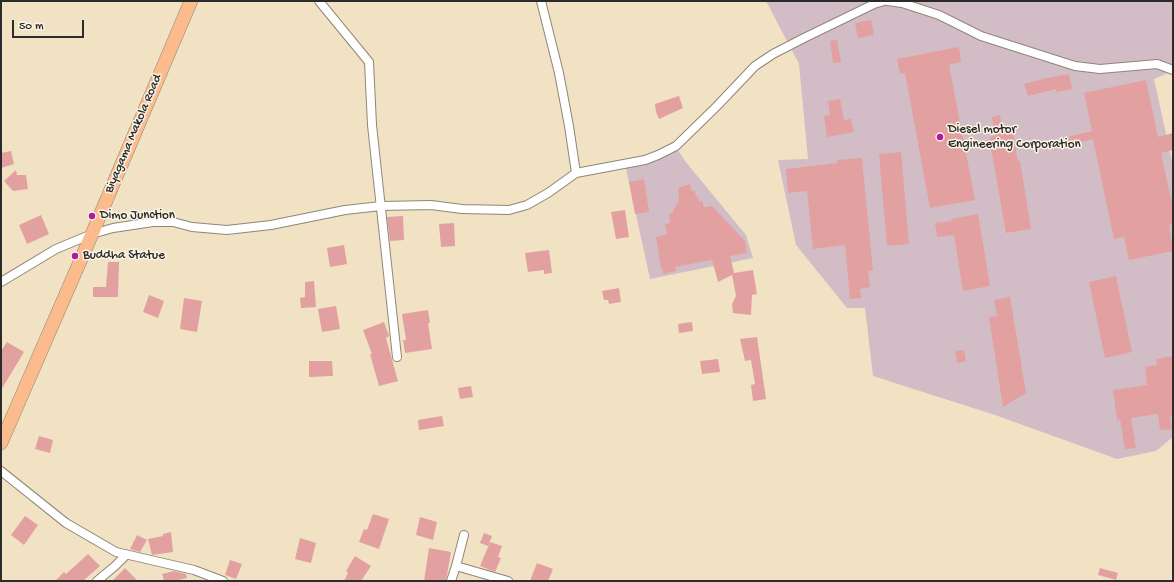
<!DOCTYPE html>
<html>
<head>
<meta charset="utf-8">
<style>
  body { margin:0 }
  #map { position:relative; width:1174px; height:582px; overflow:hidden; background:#f1e2c3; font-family:"Gochi Hand",sans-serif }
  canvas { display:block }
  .frame { position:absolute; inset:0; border:2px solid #2b2b2b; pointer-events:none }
  .scale { position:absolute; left:12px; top:20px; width:72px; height:18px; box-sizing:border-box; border:2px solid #2b2b2b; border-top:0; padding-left:5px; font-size:12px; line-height:14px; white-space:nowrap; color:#2b2b2b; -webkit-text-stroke:3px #fcf5e5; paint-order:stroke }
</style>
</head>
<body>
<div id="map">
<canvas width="1174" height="582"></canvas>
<div class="frame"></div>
<div class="scale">50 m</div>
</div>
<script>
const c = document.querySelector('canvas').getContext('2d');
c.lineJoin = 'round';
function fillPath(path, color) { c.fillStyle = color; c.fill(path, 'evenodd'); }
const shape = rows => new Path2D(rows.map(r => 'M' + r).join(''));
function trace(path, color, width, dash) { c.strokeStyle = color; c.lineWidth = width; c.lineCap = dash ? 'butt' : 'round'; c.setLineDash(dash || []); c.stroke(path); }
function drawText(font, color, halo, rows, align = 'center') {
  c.font = font + ' "Gochi Hand",sans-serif'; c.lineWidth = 3; c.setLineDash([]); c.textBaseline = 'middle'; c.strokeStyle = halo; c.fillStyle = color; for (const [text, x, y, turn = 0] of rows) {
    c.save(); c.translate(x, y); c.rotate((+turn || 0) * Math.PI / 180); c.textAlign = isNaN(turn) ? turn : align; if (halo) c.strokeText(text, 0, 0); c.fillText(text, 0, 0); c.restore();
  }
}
fillPath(shape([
  [766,1,1173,1,1173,71,1154,79,1173,166,1173,437,1156,451,1117,459,995,415,873,376,865,308,847,308,796,245,778,160,808,159,799,64],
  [676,147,685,161,746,235,753,258,650,279,625,164]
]), '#d2bdc6');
fillPath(shape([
  [871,20,874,35,858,38,855,23],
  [837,40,841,62,833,63,830,41],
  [959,47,961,62,949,65,975,200,930,208,905,73,900,74,897,59],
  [1069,74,1072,89,1056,92,1056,89,1028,96,1024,84,1047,78],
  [1146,80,1158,137,1173,133,1173,150,1161,153,1173,208,1173,224,1169,225,1173,251,1129,260,1124,237,1114,239,1093,139,1065,146,1063,138,1092,131,1084,93],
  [679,96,683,108,659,119,656,112,655,104],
  [840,99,844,120,851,119,854,132,827,137,824,116,830,115,828,101],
  [1000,115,1003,134,1013,133,1018,162,1020,161,1031,229,1006,233,989,137,995,136,992,117],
  [11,151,14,164,1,168,1,153],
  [901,152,909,244,887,246,879,154],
  [862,158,873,270,868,271,870,287,860,289,861,298,850,299,845,245,813,249,807,191,788,193,786,169,837,163,837,160],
  [16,170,17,175,26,175,28,189,13,191,4,181],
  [644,179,649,212,635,214,629,182],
  [690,184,692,191,695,191,696,197,698,196,699,202,702,201,704,207,712,206,745,241,747,253,730,256,734,273,753,270,757,294,752,295,751,315,733,313,732,304,736,296,732,275,718,282,712,260,675,267,676,271,663,274,663,269,661,269,656,237,667,234,665,224,670,223,669,214,672,213,679,200,678,188],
  [625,210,629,237,616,239,611,212],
  [978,214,990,286,963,291,954,235,937,237,935,223,952,221,951,219],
  [41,215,49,234,27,244,19,225],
  [403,216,404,240,390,241,387,217],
  [454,223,455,246,441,247,439,224],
  [344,245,347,264,330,267,327,248],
  [549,250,552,273,544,274,544,270,528,272,525,253],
  [108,262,119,262,118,297,93,297,93,287,106,287],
  [1116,276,1132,352,1105,358,1089,282],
  [314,281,316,307,301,308,300,298,305,297,305,282],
  [619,288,621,302,609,304,608,300,604,300,602,291],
  [149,295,164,301,158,318,143,312],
  [1010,297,1026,393,1003,407,989,317,997,316,994,300],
  [184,298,202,301,197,332,180,329],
  [336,306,340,329,322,332,318,309],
  [428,310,430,323,428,323,432,349,405,353,403,340,406,340,402,314],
  [384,322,389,336,386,338,398,381,379,386,370,354,372,354,363,330],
  [692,322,693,331,679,333,678,324],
  [757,337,766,399,753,401,751,385,755,384,751,360,745,361,740,339],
  [7,342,24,352,1,390,1,351],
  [964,350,966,361,957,363,955,351],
  [1173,356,1173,415,1170,416,1172,429,1160,430,1158,414,1131,418,1136,448,1125,449,1120,419,1117,420,1113,390,1147,385,1145,367,1157,365,1156,359],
  [718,359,720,372,702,374,700,361],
  [309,361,332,361,333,376,309,377],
  [471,386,473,397,460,399,458,388],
  [442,416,444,426,419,430,418,420],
  [39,436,53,440,50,453,35,449],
  [373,514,389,519,379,549,359,542,364,529,367,530],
  [25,516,38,525,24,545,11,535],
  [420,517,437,522,433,540,416,535],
  [171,532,173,552,152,555,148,539,163,536,163,534],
  [484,533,492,536,488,546,480,543],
  [137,535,147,540,140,552,130,549],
  [300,538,316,543,311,563,295,559],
  [490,542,502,546,498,557,501,558,495,572,480,566],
  [429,548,451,552,446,581,424,581],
  [88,554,100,566,83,581,55,581,64,572,66,574],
  [355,556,371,566,361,581,344,581,348,573,346,571],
  [230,560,242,564,236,579,225,575],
  [537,563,553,569,548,581,530,581],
  [125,568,138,581,112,581],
  [1100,568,1118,573,1116,580,1098,575],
  [174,571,186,574,187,578,174,581,164,581,162,574]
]), '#e2a1a0');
const street = shape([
  [319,1,369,62,372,125,397,357],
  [541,1,559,73,569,126,576,173],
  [888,1,902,3,939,15,981,36,1075,66,1100,69,1157,64,1173,70],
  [1,282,56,249,92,234,113,228,153,222,173,222,192,227,227,230,271,225,345,210,381,206,431,205,462,209,509,210,527,205,548,193,576,173,645,160,658,155,676,146,716,107,755,66,773,54,804,38,874,4,884,1],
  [1,471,66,523,116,552,194,570,223,581],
  [456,566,508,581],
  [97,581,115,566,126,555],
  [451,581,456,566,464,535]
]);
const primary = shape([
  [1,443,92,234,191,1]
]);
trace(street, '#8e8677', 10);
trace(primary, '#8e8677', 14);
trace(street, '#fff', 8);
trace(primary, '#fbbb8d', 13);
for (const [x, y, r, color] of [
  [940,137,4,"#b5179e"],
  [92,216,4,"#b5179e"],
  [75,256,4,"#b5179e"]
]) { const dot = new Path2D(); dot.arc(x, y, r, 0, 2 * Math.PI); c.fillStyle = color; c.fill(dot); trace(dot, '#fcf5e5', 1.5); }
drawText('13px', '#2b2b2b', '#fcf5e5', [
  ["Diesel motor",948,130],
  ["Engineering Corporation",948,145],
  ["Dimo Junction",100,216],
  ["Buddha Statue",83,256]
], 'left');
drawText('13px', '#2b2b2b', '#fcf5e5', [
  ["Biyagama Makola Road",134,134,-67]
]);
</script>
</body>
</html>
